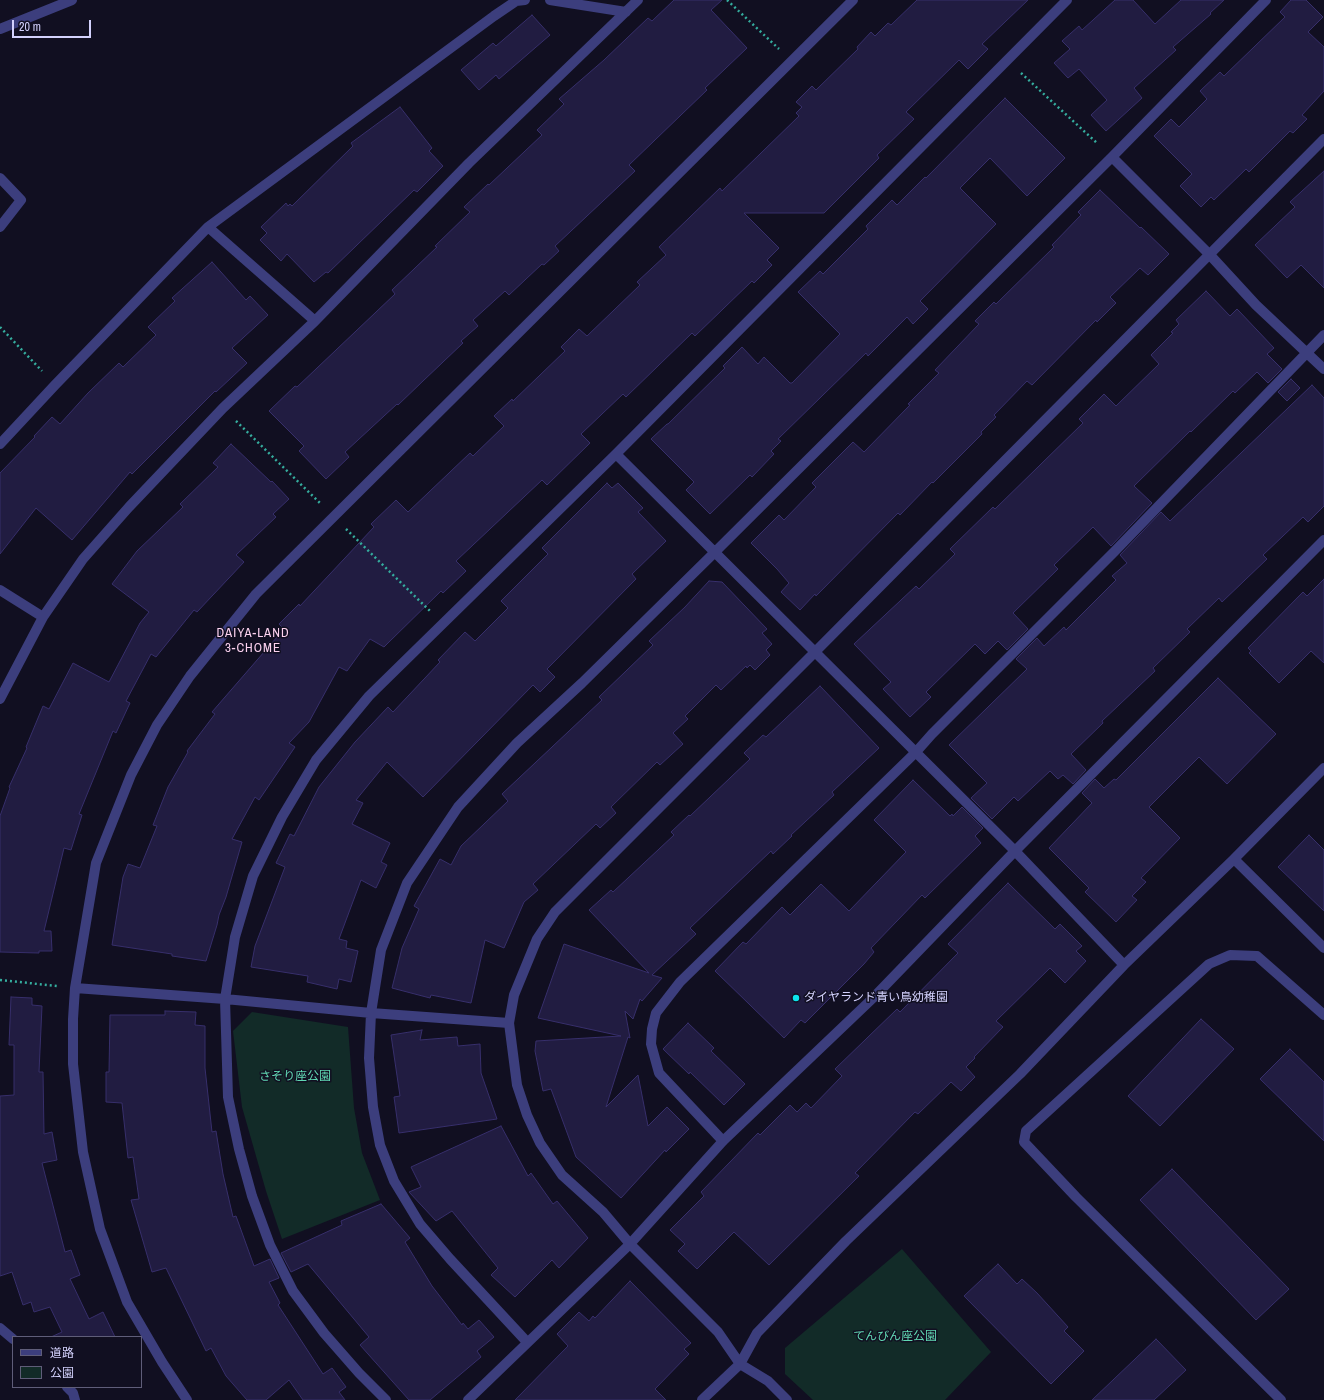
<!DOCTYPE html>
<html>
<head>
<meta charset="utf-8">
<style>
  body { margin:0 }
  #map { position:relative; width:1324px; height:1400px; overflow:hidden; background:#110f21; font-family:"Archivo Narrow","Noto Sans JP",sans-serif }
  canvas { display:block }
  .legend { position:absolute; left:12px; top:1336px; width:130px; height:52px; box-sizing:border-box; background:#110f21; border:1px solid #5f5d79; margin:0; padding:5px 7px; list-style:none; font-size:12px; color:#d3d1fc }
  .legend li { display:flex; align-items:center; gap:8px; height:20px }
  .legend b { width:20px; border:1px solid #5f5d79 }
  .scale { position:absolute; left:12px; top:20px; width:79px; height:18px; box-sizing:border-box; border:2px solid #d3d1fc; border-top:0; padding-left:5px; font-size:12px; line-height:14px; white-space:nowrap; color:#d3d1fc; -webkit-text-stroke:3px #110f21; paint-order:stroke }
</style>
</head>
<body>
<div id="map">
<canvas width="1324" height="1400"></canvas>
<ul class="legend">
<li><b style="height:5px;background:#3c3e7d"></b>道路</li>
<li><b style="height:11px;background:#122b28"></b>公園</li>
</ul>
<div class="scale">20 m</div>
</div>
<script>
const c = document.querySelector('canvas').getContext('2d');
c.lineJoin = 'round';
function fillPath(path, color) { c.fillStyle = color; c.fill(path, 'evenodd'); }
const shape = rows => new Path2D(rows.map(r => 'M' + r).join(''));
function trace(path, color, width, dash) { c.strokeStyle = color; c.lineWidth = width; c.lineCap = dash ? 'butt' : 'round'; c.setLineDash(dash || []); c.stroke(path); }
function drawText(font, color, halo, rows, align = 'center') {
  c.font = font + ' "Archivo Narrow","Noto Sans JP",sans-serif'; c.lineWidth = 3; c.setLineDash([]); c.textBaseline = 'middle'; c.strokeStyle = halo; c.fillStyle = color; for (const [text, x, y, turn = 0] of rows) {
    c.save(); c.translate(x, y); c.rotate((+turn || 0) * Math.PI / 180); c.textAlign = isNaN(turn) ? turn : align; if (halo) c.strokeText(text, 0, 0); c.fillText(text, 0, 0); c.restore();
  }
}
fillPath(shape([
  [252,1012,348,1027,354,1108,362,1153,380,1200,282,1239,266,1191,242,1107,233,1031],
  [902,1249,991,1352,945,1400,813,1400,785,1374,785,1348]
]), '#122b28');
const building = shape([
  [674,0,722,0,711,10,747,48,705,88,707,90,629,165,635,171,555,246,559,251,544,265,542,264,509,295,505,291,473,320,478,326,461,341,463,343,423,381,398,405,397,404,345,452,349,457,326,479,299,451,304,446,269,411,295,386,297,387,395,294,392,290,437,247,435,246,470,212,464,207,488,184,489,185,542,135,537,130,564,104,559,99,604,60,648,18,652,21,674,0],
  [917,0,1028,0,982,44,988,49,968,69,959,60,906,112,914,119,877,155,879,158,824,213,744,213,779,248,767,260,772,265,754,283,752,281,695,336,692,333,626,397,623,394,581,434,590,443,547,485,542,480,456,561,466,571,443,593,441,591,387,644,384,647,370,639,347,671,339,667,309,722,289,743,295,747,259,800,255,797,232,839,242,842,226,897,219,915,217,925,206,961,172,956,172,954,112,945,123,877,128,864,140,868,157,826,153,825,168,787,188,752,187,751,215,714,212,712,284,629,279,624,299,604,300,606,374,527,371,524,396,500,408,512,470,453,473,456,504,426,494,416,512,399,513,401,565,351,561,347,579,329,587,336,640,285,637,282,666,255,659,247,720,188,722,191,799,116,796,113,802,107,796,102,812,86,816,90,858,49,857,47,871,32,875,36,888,23,891,25,917,0],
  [1115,0,1133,0,1155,24,1181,0,1224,0,1210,13,1211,14,1173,47,1176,50,1134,88,1142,98,1106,131,1091,115,1107,100,1079,69,1068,78,1054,63,1070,49,1062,41,1079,26,1082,30,1115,0],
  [1291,0,1306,0,1323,17,1308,32,1324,47,1324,91,1302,115,1307,119,1293,133,1290,131,1249,172,1246,169,1214,200,1211,197,1201,207,1180,186,1192,174,1154,136,1171,119,1179,127,1207,99,1200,91,1220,72,1224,76,1285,17,1280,12,1291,0],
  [532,15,550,35,499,79,496,75,479,90,461,70,493,43,496,46,532,15],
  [1005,98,1065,158,1027,196,990,158,960,188,996,224,920,301,928,309,913,324,907,317,868,356,866,353,778,439,781,441,771,451,774,454,752,477,750,475,710,514,686,490,694,482,651,439,667,424,668,424,725,368,723,366,742,347,758,364,764,357,790,383,792,383,840,334,798,292,820,271,823,274,868,229,866,226,892,200,897,205,925,177,926,178,1005,98],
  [400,107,432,148,429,151,443,166,417,192,414,190,328,273,326,272,314,282,287,254,281,261,260,240,267,233,261,227,286,203,288,206,290,204,292,206,353,146,351,143,400,107],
  [1324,171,1324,288,1301,265,1287,278,1255,245,1295,207,1290,202,1324,171],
  [1100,190,1140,228,1141,227,1169,254,1148,275,1140,268,1110,297,1116,303,1097,322,1096,320,1032,385,1027,381,994,415,996,417,981,432,982,434,933,483,932,482,900,515,898,513,816,596,815,594,800,610,781,592,789,583,777,569,751,543,779,515,784,520,816,487,812,483,853,442,864,452,910,405,908,404,939,373,935,370,979,324,975,321,994,302,996,304,1054,247,1052,245,1081,215,1078,212,1100,190],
  [212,262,246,300,250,296,268,315,232,348,247,363,216,392,215,391,132,474,130,472,72,540,36,508,0,554,0,473,35,437,34,436,52,417,60,424,88,393,119,363,123,367,156,335,148,327,175,301,172,298,212,262],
  [1206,291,1230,316,1237,309,1239,311,1274,348,1267,354,1282,369,1268,383,1257,372,1235,393,1233,391,1191,432,1190,431,1134,486,1152,503,1111,546,1093,527,1054,565,1058,569,1013,613,1028,629,1007,650,998,641,985,654,975,644,926,692,931,697,910,717,883,689,891,682,854,644,916,586,919,589,955,554,950,549,993,507,995,509,1083,423,1079,419,1104,394,1116,406,1159,364,1151,355,1173,333,1171,332,1179,324,1176,320,1206,291],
  [1291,379,1300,388,1287,401,1278,392,1291,379],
  [1312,385,1324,398,1324,506,1308,522,1303,517,1263,555,1267,559,1222,602,1219,598,1187,629,1190,632,1153,668,1155,671,1102,721,1103,723,1071,754,1086,770,1073,784,1063,775,1058,779,1050,771,1018,801,1014,797,992,819,971,798,987,783,949,745,1027,669,1016,659,1037,638,1044,646,1064,627,1066,630,1116,580,1112,576,1127,563,1120,555,1161,512,1170,521,1312,385],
  [231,444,271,482,272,481,289,499,273,514,276,517,236,555,244,562,197,612,194,610,156,657,151,654,126,701,130,703,116,733,113,731,79,814,82,815,71,850,64,848,44,931,51,931,52,951,39,951,39,953,0,952,0,816,10,788,9,787,27,748,26,747,43,706,49,709,73,663,109,682,140,623,149,612,112,584,137,551,183,507,180,504,218,467,213,463,231,444],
  [607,483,612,488,618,483,643,508,638,512,666,541,632,574,636,579,547,669,555,677,540,692,533,685,423,797,387,762,356,800,363,803,352,824,390,843,381,862,387,865,376,888,361,880,339,939,347,941,346,948,358,951,351,982,339,979,337,989,307,982,308,976,251,967,255,946,285,867,276,863,290,834,294,836,319,787,355,742,388,707,393,712,440,662,438,660,465,632,475,641,508,608,501,601,548,554,542,548,607,483],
  [1324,579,1324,663,1311,651,1279,683,1249,653,1251,651,1248,648,1303,592,1307,596,1324,579],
  [709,581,722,582,767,629,762,633,772,644,766,650,770,655,755,670,750,665,747,668,746,666,721,690,716,685,685,716,688,719,673,733,683,744,660,765,657,762,611,807,616,813,600,828,596,824,533,884,538,890,524,902,504,948,485,940,471,1003,431,995,430,998,392,988,402,948,419,909,414,906,440,859,451,865,461,846,508,801,502,794,602,700,599,697,653,645,649,641,685,607,709,581],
  [1218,678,1276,734,1227,784,1199,757,1149,807,1180,838,1141,878,1146,882,1132,896,1137,900,1116,922,1085,892,1089,888,1049,848,1092,803,1082,793,1095,779,1104,788,1114,779,1116,780,1218,678],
  [820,686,879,748,832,792,834,795,791,835,792,836,773,854,771,851,690,928,696,934,652,975,662,978,642,1001,640,999,633,1019,625,1011,630,1038,628,1037,606,1107,638,1075,648,1126,667,1107,689,1129,666,1152,665,1150,621,1198,576,1157,551,1089,543,1091,535,1051,536,1041,621,1036,538,1018,564,944,649,973,589,910,611,890,613,892,674,835,671,832,689,815,690,816,750,759,744,753,763,735,766,737,820,686],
  [913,780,950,816,952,814,953,816,962,807,983,828,975,836,981,843,925,898,922,895,871,948,874,952,864,964,805,1023,801,1020,784,1038,715,971,743,942,746,944,782,907,790,915,821,884,849,911,906,852,874,820,913,780],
  [1309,835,1324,850,1324,911,1278,867,1309,835],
  [1008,883,1055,929,1060,924,1082,946,1076,951,1086,961,1065,983,1050,968,996,1021,1003,1027,974,1057,975,1058,966,1067,975,1077,961,1091,951,1082,918,1114,915,1112,855,1173,859,1176,769,1265,734,1232,697,1269,678,1251,685,1244,670,1230,704,1196,701,1192,758,1133,760,1135,790,1105,797,1112,806,1103,811,1108,842,1076,835,1069,897,1009,900,1012,958,953,948,944,1008,883],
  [11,997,32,998,32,1005,42,1006,39,1072,43,1072,44,1134,52,1132,57,1160,42,1163,65,1252,71,1250,80,1275,70,1279,89,1319,103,1312,115,1337,51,1337,62,1332,50,1307,34,1312,31,1302,23,1305,12,1272,0,1276,0,1096,14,1095,14,1045,9,1045,11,997],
  [165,1011,196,1012,195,1025,205,1026,205,1068,212,1132,216,1131,223,1174,233,1217,236,1216,254,1266,270,1259,279,1278,269,1282,280,1303,278,1305,323,1374,332,1368,346,1387,339,1392,345,1400,303,1400,289,1380,266,1400,247,1400,226,1376,211,1348,206,1351,166,1268,152,1272,131,1200,139,1199,133,1157,128,1158,122,1103,106,1102,106,1072,109,1072,110,1015,165,1015,165,1011],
  [1201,1019,1234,1049,1160,1126,1128,1096,1201,1019],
  [688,1023,714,1048,711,1051,745,1084,724,1105,690,1072,689,1074,663,1049,688,1023],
  [422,1030,420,1040,457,1037,458,1046,480,1044,481,1073,497,1119,399,1133,394,1097,400,1096,391,1035,422,1030],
  [1290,1049,1324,1082,1324,1141,1260,1079,1290,1049],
  [501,1126,528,1176,531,1173,553,1204,557,1201,588,1238,559,1268,552,1260,515,1297,491,1275,498,1268,452,1211,436,1221,409,1192,421,1187,411,1167,501,1126],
  [1172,1169,1289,1289,1256,1320,1140,1200,1172,1169],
  [381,1204,410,1238,405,1242,432,1286,462,1325,463,1323,468,1329,479,1320,494,1337,477,1351,481,1357,430,1400,409,1400,360,1345,369,1337,308,1264,291,1272,281,1253,342,1225,341,1221,381,1204],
  [998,1264,1017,1284,1022,1279,1037,1293,1068,1327,1064,1331,1084,1351,1051,1384,964,1296,998,1264],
  [630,1281,691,1343,684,1349,689,1354,655,1389,666,1400,515,1400,568,1346,557,1334,579,1312,589,1321,593,1316,595,1318,630,1281],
  [1156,1339,1186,1370,1154,1400,1092,1400,1156,1339]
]);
fillPath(building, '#211c41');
trace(building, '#372f6b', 1);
trace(shape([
  [727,0,779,49],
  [1021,73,1098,144],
  [0,327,42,371],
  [236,421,321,504],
  [346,529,430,611],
  [0,980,57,986]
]), '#35ad9e', 2.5, [2, 3]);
trace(shape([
  [550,0,626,12],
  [0,29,72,0],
  [1112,157,1210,255,1256,305,1324,369],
  [0,178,21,200,0,227],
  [208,227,315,321],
  [0,444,55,385,208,227,494,16,516,1,525,0],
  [616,454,1015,851,1124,965],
  [0,590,43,617],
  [0,699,43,617,83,559,129,507,223,408,315,321,469,163,638,0],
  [1234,859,1324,948],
  [75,988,225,999,371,1013,509,1023],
  [723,1141,659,1073,651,1044,652,1029,656,1013,680,982,916,752,932,734,1114,552,1324,335],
  [0,1328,13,1339],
  [527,1342,450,1259,420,1224,394,1181,380,1145,373,1107,369,1058,371,1013,381,950,407,883,458,807,517,743,582,683,714,553,1112,157,1266,0],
  [67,1387,73,1393,75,1400],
  [187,1400,162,1362,127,1302,100,1229,83,1152,73,1064,73,1019,75,988,96,863,131,775,157,725,190,676,256,594,853,0],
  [386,1400,359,1373,324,1333,293,1291,270,1245,252,1196,239,1149,228,1097,225,999,235,937,253,876,282,817,316,760,369,696,616,454,1067,0],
  [468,1400,630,1244,723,1141,873,998,1015,851,1324,540],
  [702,1400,740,1364,757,1333,846,1241,1020,1074,1124,965,1234,859,1324,768],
  [787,1400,768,1381,740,1364,718,1332,630,1244,603,1212,562,1175,540,1143,527,1115,517,1085,509,1023,514,995,537,939,555,912,815,652,1324,139],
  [1281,1400,1076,1197,1024,1142,1026,1131,1209,964,1230,955,1257,956,1324,1015]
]), '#3c3e7d', 10);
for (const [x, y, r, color] of [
  [796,998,4,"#0de4ec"]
]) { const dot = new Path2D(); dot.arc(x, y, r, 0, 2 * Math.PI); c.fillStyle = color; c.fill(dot); trace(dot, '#110f21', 1.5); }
drawText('12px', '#d3d1fc', '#110f21', [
  ["ダイヤランド青い鳥幼稚園",804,998]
], 'left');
drawText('12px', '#61d8b3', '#110f21', [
  ["さそり座公園",295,1077],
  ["てんびん座公園",895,1337]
]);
c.letterSpacing = '1px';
drawText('13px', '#fdd3f0', '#110f21', [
  ["DAIYA-LAND",253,634],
  ["3-CHOME",253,649]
]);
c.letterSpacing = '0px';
</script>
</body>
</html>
